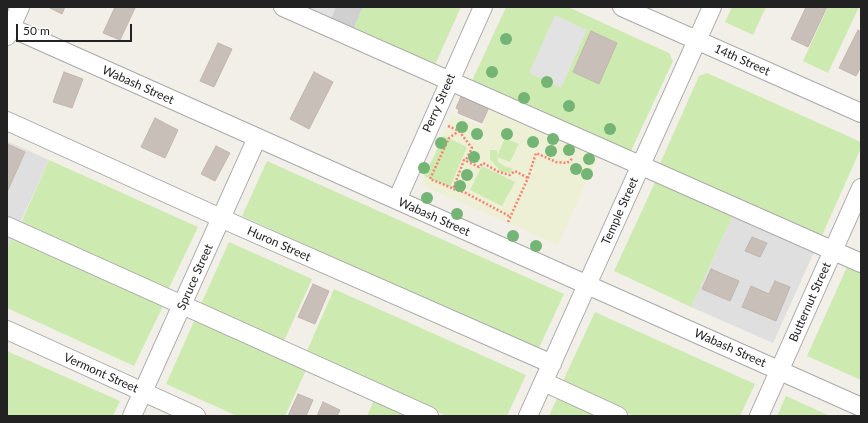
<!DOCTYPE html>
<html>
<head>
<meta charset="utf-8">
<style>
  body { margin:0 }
  #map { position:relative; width:868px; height:423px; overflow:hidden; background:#f2efe9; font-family:Lato,sans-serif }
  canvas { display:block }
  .frame { position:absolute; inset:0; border:8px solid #222; pointer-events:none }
  .scale { position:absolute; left:16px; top:24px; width:116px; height:18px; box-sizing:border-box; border:2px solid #222; border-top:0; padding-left:5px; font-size:12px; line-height:14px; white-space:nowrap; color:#222; -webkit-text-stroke:3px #fff; paint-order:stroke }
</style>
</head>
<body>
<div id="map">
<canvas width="868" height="423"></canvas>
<div class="frame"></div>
<div class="scale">50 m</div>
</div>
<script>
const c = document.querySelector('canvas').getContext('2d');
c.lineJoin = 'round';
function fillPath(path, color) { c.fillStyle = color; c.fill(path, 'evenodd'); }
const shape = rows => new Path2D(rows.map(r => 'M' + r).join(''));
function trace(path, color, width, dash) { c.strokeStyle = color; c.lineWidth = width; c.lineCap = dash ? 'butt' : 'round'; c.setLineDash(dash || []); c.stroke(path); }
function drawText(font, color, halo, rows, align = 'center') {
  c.font = font + ' Lato,sans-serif'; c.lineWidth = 4; c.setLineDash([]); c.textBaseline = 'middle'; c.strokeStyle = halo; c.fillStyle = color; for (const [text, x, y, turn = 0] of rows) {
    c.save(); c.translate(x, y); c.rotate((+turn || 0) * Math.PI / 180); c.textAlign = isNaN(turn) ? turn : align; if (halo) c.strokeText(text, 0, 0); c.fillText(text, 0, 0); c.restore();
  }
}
fillPath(shape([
  [7,141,49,160,7,251],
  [734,213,815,250,773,343,691,307]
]), '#e0dfdf');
fillPath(shape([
  [299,7,363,7,353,31]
]), '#d0d0d0');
fillPath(shape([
  [492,105,600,152,558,245,421,185,452,114,482,127]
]), '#eef0d5');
fillPath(shape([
  [363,7,461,7,434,67,353,31],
  [506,7,568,7,669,53,673,61,630,153,471,83],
  [732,7,766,7,753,35,725,22],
  [828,7,859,7,828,73,803,61],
  [707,73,861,142,861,148,820,240,658,168,699,76],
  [444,136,467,147,450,187,424,176],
  [505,138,519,144,510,162,497,157],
  [490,150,497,150,498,162,506,167,511,168,513,171,510,173,501,172,490,159],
  [49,160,198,227,168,290,21,223],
  [267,161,564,294,538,350,242,216],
  [482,166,515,182,502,206,470,190],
  [657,178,734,213,691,307,614,271],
  [12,237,163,306,134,366,7,308,7,250],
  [229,242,312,279,283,343,200,306],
  [847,267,861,274,861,380,807,356],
  [334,289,526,375,507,416,447,416,306,353],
  [595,312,755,384,740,416,634,416,562,383],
  [195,319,306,370,285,416,237,416,166,384],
  [7,351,120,401,113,416,7,416],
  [559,394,607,416,549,416],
  [786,396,830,416,777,416],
  [375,398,414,416,367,416]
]), '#cdebb0');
fillPath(shape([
  [305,7,336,7,331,19],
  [555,15,587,30,561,88,529,73]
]), '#e2e2e2');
const building = shape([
  [48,7,65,7,62,14,48,7],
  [115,7,135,8,120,40,103,33,115,7],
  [806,7,827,7,808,47,791,39,806,7],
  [858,30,861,32,861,67,856,76,839,68,858,30],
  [591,31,617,43,599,84,573,72,591,31],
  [218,43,232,49,214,87,200,81,218,43],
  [64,72,83,79,72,108,53,102,64,72],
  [314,72,333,82,309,129,290,119,314,72],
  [463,92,490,105,482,123,458,113,459,110,456,108,463,92],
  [155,118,178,130,165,158,141,147,155,118],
  [7,144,25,152,7,192,7,144],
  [216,146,230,153,215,181,201,174,216,146],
  [752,237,767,243,760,257,745,251,752,237],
  [711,269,739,281,730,301,702,289,711,269],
  [775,281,790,287,776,321,742,307,751,286,769,294,775,281],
  [313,284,329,291,315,324,298,317,313,284],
  [298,394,313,400,306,416,288,416,298,394],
  [323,402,340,410,337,416,317,416,323,402]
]);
fillPath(building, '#c7bfb8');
trace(building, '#c4b6ab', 1);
const minor = shape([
  [283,7,861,263],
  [622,7,861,113],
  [7,26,861,407],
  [7,36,20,7],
  [7,121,234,224,552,364],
  [397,200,483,7],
  [7,226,429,416],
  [7,330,196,416],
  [544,382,618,416],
  [132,416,257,138],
  [528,416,712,7],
  [759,416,861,188]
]);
trace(minor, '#a9a9a9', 20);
trace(shape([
  [448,126,459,131,472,148,466,160],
  [452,188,430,179,449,138,459,131],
  [509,216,464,192,453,189,464,160,479,167,483,163,499,172,510,175,515,171,528,178],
  [508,222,528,178,536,153,556,162,567,163,573,158]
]), '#fa8072', 2.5, [2, 2]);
trace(minor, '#fff', 18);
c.fillStyle = '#74b475';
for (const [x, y] of [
  [506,39],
  [492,72],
  [547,82],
  [524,98],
  [569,106],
  [462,127],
  [610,129],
  [477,134],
  [507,134],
  [553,139],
  [533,142],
  [441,143],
  [569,150],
  [551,151],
  [474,157],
  [589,159],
  [424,168],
  [576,169],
  [587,174],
  [467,175],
  [460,186],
  [427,198],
  [457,214],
  [513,236],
  [536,246]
]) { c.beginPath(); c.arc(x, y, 6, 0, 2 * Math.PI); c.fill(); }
drawText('12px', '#222', '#fff', [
  ["14th Street",742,60,24],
  ["Wabash Street",138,85,24],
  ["Perry Street",439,103,-66],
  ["Temple Street",620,211,-66],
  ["Wabash Street",434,217,24],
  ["Huron Street",279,244,24],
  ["Spruce Street",195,277,-66],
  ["Butternut Street",810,302,-66],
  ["Wabash Street",730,348,24],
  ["Vermont Street",101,373,24]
]);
</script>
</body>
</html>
